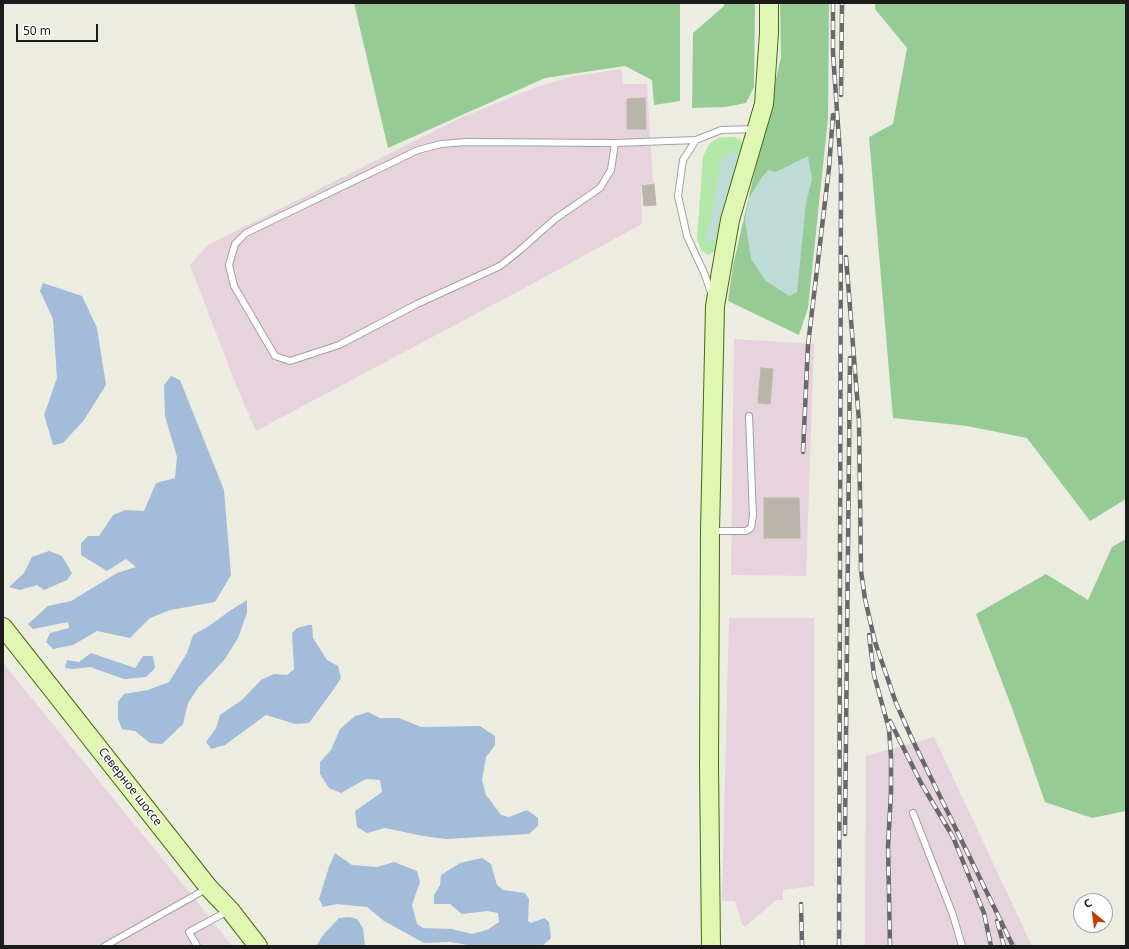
<!DOCTYPE html>
<html>
<head>
<meta charset="utf-8">
<style>
  body { margin:0 }
  #map { position:relative; width:1129px; height:949px; overflow:hidden; background:#edece1; font-family:"Noto Sans",sans-serif }
  canvas { display:block }
  .frame { position:absolute; inset:0; border:4px solid #1b1b1b; pointer-events:none }
  .north { position:absolute; left:1073px; top:893px; width:40px; height:40px; box-sizing:border-box; background:#fff; border:1px solid #a4a4a4; border-radius:50%; rotate:331deg; font-size:11px; font-weight:700; line-height:16px; text-align:center; color:#1b1b1b }
  .north::after { content:''; display:block; margin:auto; width:14px; height:18px; background:#c23d05; clip-path:polygon(50% 0,100% 100%,50% 72%,0 100%) }
  .scale { position:absolute; left:16px; top:24px; width:82px; height:18px; box-sizing:border-box; border:2px solid #1b1b1b; border-top:0; padding-left:5px; font-size:12px; line-height:14px; white-space:nowrap; color:#1b1b1b; -webkit-text-stroke:3px #fff; paint-order:stroke }
</style>
</head>
<body>
<div id="map">
<canvas width="1129" height="949"></canvas>
<div class="frame"></div>
<div class="north">С</div>
<div class="scale">50 m</div>
</div>
<script>
const c = document.querySelector('canvas').getContext('2d');
c.lineJoin = 'round';
function fillPath(path, color) { c.fillStyle = color; c.fill(path, 'evenodd'); }
const shape = rows => new Path2D(rows.map(r => 'M' + r).join(''));
function trace(path, color, width, dash) { c.strokeStyle = color; c.lineWidth = width; c.lineCap = dash ? 'butt' : 'round'; c.setLineDash(dash || []); c.stroke(path); }
function drawText(font, color, halo, rows, align = 'center') {
  c.font = font + ' "Noto Sans",sans-serif'; c.lineWidth = 3; c.setLineDash([]); c.textBaseline = 'middle'; c.strokeStyle = halo; c.fillStyle = color; for (const [text, x, y, turn = 0] of rows) {
    c.save(); c.translate(x, y); c.rotate((+turn || 0) * Math.PI / 180); c.textAlign = isNaN(turn) ? turn : align; if (halo) c.strokeText(text, 0, 0); c.fillText(text, 0, 0); c.restore();
  }
}
fillPath(shape([
  [621,69,623,84,647,84,653,183,641,186,642,224,532,284,256,431,236,385,190,265,208,245,458,119,539,86,575,76],
  [734,339,814,344,806,576,731,575],
  [729,618,814,618,814,886,783,890,783,900,776,900,746,926,742,925,735,901,722,901],
  [3,663,195,899,232,946,3,946],
  [934,737,1032,946,865,946,866,756]
]), '#e6d3dd');
fillPath(shape([
  [733,137,740,139,744,147,716,251,708,255,702,251,697,240,703,156,710,143,718,138]
]), '#b3e7a7');
fillPath(shape([
  [354,3,680,3,680,101,654,105,652,80,625,66,545,78,388,148],
  [724,3,755,3,754,87,746,103,725,107,692,108,693,33,724,6],
  [780,3,829,3,828,118,808,308,799,335,728,301,733,266,781,57],
  [875,3,1126,3,1126,499,1090,521,1027,438,967,426,893,418,869,137,893,124,907,48,875,9],
  [1126,539,1126,811,1092,818,1045,802,1012,708,976,614,1046,574,1088,600,1112,547]
]), '#96cb96');
fillPath(shape([
  [736,151,739,153,739,162,714,241,708,242,705,240,708,232,722,158,730,153],
  [808,156,812,179,806,203,797,292,789,296,766,281,751,259,745,220,749,198,762,177,768,170,776,172]
]), '#bedbd6');
fillPath(shape([
  [43,283,82,296,97,328,106,385,84,420,63,443,53,445,44,415,57,378,53,319,40,291],
  [171,376,180,380,224,490,231,575,215,602,170,610,150,618,130,638,97,631,73,645,53,649,46,642,50,633,69,628,68,622,33,629,28,624,48,606,71,601,117,573,136,567,126,559,107,571,81,555,81,543,88,536,99,536,113,515,125,510,144,511,156,483,175,478,177,457,165,416,164,385],
  [49,551,62,556,72,573,67,580,44,590,37,585,20,590,9,587,24,573,32,557],
  [247,600,247,613,238,638,225,659,198,688,188,703,183,724,162,744,150,743,135,731,122,729,118,719,118,702,124,694,148,690,169,682,187,653,193,635,209,626,231,610],
  [308,625,312,625,313,638,327,660,338,666,341,678,336,686,309,723,295,724,266,715,225,745,211,749,206,742,216,728,220,715,242,700,261,680,274,674,287,675,294,669,292,633,297,628],
  [91,653,135,668,143,656,153,656,155,668,146,677,124,679,90,667,73,669,65,668,67,660,79,662],
  [368,712,380,718,399,718,421,727,480,726,495,736,495,745,486,757,482,780,486,795,501,815,509,817,527,810,538,818,538,826,529,834,446,839,423,836,385,828,367,833,357,827,355,811,382,792,380,780,366,779,341,793,329,788,320,774,320,762,331,750,340,729,355,716],
  [335,853,352,865,377,867,394,862,417,871,420,882,412,905,417,924,423,928,452,929,472,934,487,930,499,922,498,913,487,911,462,914,450,904,434,904,434,895,440,885,441,875,460,863,482,858,491,864,497,885,503,890,525,893,529,899,528,921,531,923,544,918,549,922,551,938,542,946,474,946,450,942,424,943,384,921,367,907,337,904,323,907,319,899,329,867],
  [350,917,357,919,363,928,365,946,316,946,324,934,339,918]
]), '#a2bcda');
const building = shape([
  [645,98,646,129,627,129,627,99,645,98],
  [654,184,656,205,644,206,642,186,654,184],
  [761,368,773,369,770,404,758,403,761,368],
  [764,498,799,498,800,538,764,538,764,498]
]);
fillPath(building, '#b9b5ab');
trace(building, '#beb7a4', 1);
const lane = shape([
  [615,143,611,170,600,188,555,219,519,251,500,266,417,304,339,345,290,361,275,356,234,286,229,265,235,244,246,233,418,150,441,144,467,142,615,143,696,140],
  [711,293,705,275,687,236,678,196,683,160,696,140,721,130,755,129],
  [712,531,746,531,751,528,753,516,749,416],
  [913,813,953,915,962,946],
  [105,946,208,888],
  [197,946,189,932,228,911]
]);
const secondary = shape([
  [3,627,209,888,230,910,258,946],
  [711,946,709,766,710,531,715,306,730,220,764,104,769,33,769,3]
]);
trace(lane, '#a2a2a2', 8);
trace(secondary, '#446e07', 20);
trace(lane, '#fff', 6);
trace(secondary, '#e0f7b4', 18);
const rail = shape([
  [833,3,833,53,841,169,839,946],
  [841,95,842,3],
  [846,257,859,421,861,571,865,599,875,642,896,703,913,741,1013,946],
  [803,452,808,345,829,168,833,115],
  [869,635,874,675,889,729,891,757,891,792,888,846,890,946],
  [890,721,921,783,953,837,984,913,991,946],
  [845,834,850,358],
  [801,904,802,946],
  [997,921,1004,946]
]);
trace(rail, '#696969', 4.5);
trace(rail, '#fff', 3, [9]);
drawText('12px', '#1b1b1b', '#fff', [
  ["Северное шоссе",130,787,52]
]);
</script>
</body>
</html>
